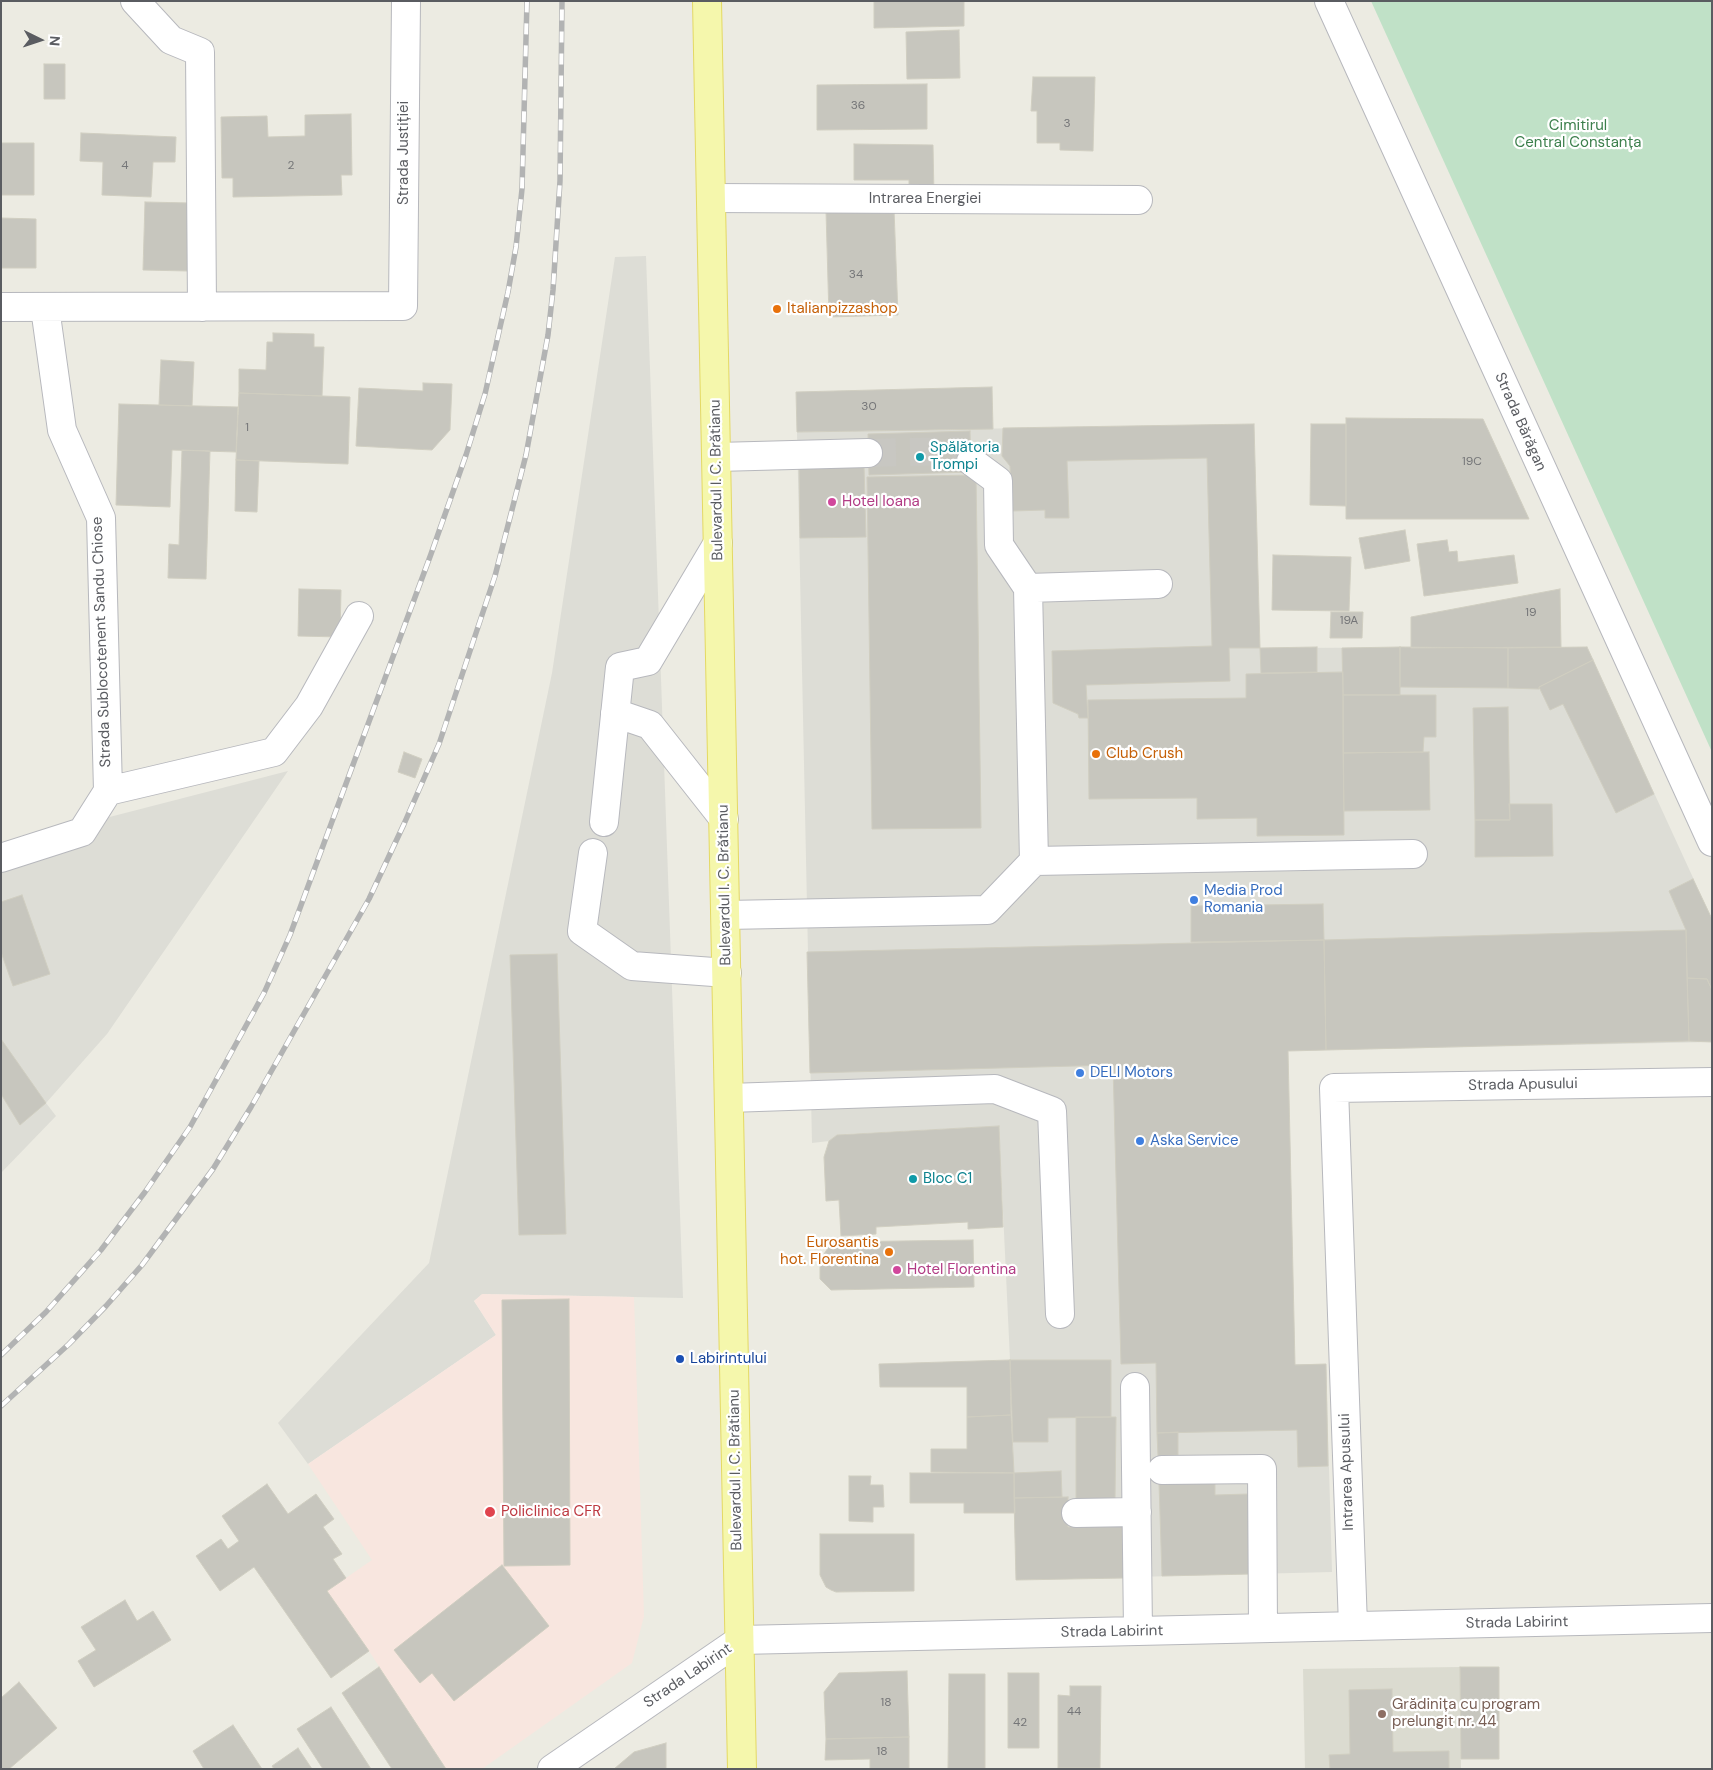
<!DOCTYPE html>
<html>
<head>
<meta charset="utf-8">
<style>
  body { margin:0 }
  #map { position:relative; width:1713px; height:1770px; overflow:hidden; background:#ecebe2; font-family:"DM Sans",sans-serif }
  canvas { display:block }
  .frame { position:absolute; inset:0; border:2px solid #5a5c61; pointer-events:none }
  .north { position:absolute; left:15px; top:15px; width:50px; height:50px; -webkit-text-stroke:4px #fff; paint-order:stroke; rotate:94deg; font-size:14px; font-weight:700; line-height:20px; text-align:center; color:#5a5c61 }
  .north::after { content:''; display:block; margin:auto; width:18px; height:22px; background:#5a5c61; clip-path:polygon(50% 0,100% 100%,50% 72%,0 100%) }
</style>
</head>
<body>
<div id="map">
<canvas width="1713" height="1770"></canvas>
<div class="frame"></div>
<div class="north">N</div>
</div>
<script>
const c = document.querySelector('canvas').getContext('2d');
c.lineJoin = 'round';
function fillPath(path, color) { c.fillStyle = color; c.fill(path, 'evenodd'); }
const shape = rows => new Path2D(rows.map(r => 'M' + r).join(''));
function trace(path, color, width, dash) { c.strokeStyle = color; c.lineWidth = width; c.lineCap = dash ? 'butt' : 'round'; c.setLineDash(dash || []); c.stroke(path); }
function drawText(font, color, halo, rows, align = 'center') {
  c.font = font + ' "DM Sans",sans-serif'; c.lineWidth = 4.5; c.setLineDash([]); c.textBaseline = 'middle'; c.strokeStyle = halo; c.fillStyle = color; for (const [text, x, y, turn = 0] of rows) {
    c.save(); c.translate(x, y); c.rotate((+turn || 0) * Math.PI / 180); c.textAlign = isNaN(turn) ? turn : align; if (halo) c.strokeText(text, 0, 0); c.fillText(text, 0, 0); c.restore();
  }
}
fillPath(shape([
  [646,256,683,1298,483,1294,474,1301,496,1335,308,1464,278,1423,429,1263,552,673,615,257],
  [1254,424,1260,648,1587,647,1712,919,1712,1042,1288,1051,1295,1364,1326,1364,1332,1572,1016,1580,1010,1360,999,1126,845,1134,837,1135,829,1141,812,1143,797,432],
  [288,771,107,1034,46,1103,56,1116,1,1173,1,845]
]), '#ddddd6');
fillPath(shape([
  [1460,1667,1461,1769,1305,1769,1303,1669]
]), '#dbdbd0');
fillPath(shape([
  [482,1294,634,1297,644,1616,632,1663,482,1769,446,1769,369,1651,327,1591,372,1560,308,1464,496,1335,474,1301]
]), '#f8e6df');
fillPath(shape([
  [1371,1,1712,1,1712,752]
]), '#c0e1c7');
const building = shape([
  [874,1,964,1,964,26,874,28,874,1],
  [959,30,960,78,907,79,906,32,959,30],
  [44,64,65,64,65,99,44,99,44,64],
  [1033,77,1095,77,1093,151,1060,150,1060,143,1037,143,1037,111,1031,111,1033,77],
  [927,84,927,129,817,130,817,85,927,84],
  [351,114,352,175,341,175,342,195,233,197,233,178,222,178,221,117,267,116,268,137,305,136,305,115,351,114],
  [81,133,176,137,175,162,153,162,151,197,102,195,103,162,80,161,81,133],
  [1,143,34,143,34,195,1,195,1,143],
  [854,144,933,145,934,196,909,196,909,180,854,180,854,144],
  [145,202,190,203,188,271,143,270,145,202],
  [894,209,898,315,829,317,826,211,894,209],
  [1,218,36,219,36,268,1,268,1,218],
  [273,333,314,334,314,347,324,347,322,396,239,393,239,369,266,370,267,342,273,342,273,333],
  [161,360,194,362,192,406,159,405,161,360],
  [423,383,452,384,450,430,432,450,356,446,359,388,423,391,423,383],
  [992,387,993,429,797,432,796,392,992,387],
  [239,393,350,397,348,464,236,460,239,393],
  [119,404,238,407,236,452,172,450,170,507,116,505,119,404],
  [1346,418,1483,419,1529,519,1346,519,1346,418],
  [1254,424,1260,648,1229,648,1230,681,1086,685,1088,718,1079,718,1078,714,1053,703,1052,651,1212,646,1207,458,1067,461,1069,518,1045,518,1045,510,1012,511,1010,466,1002,456,1003,428,1254,424],
  [1311,424,1346,424,1346,506,1310,505,1311,424],
  [970,431,971,472,869,475,868,434,970,431],
  [182,450,210,451,206,579,168,578,169,544,179,545,182,450],
  [236,460,259,461,257,512,235,511,236,460],
  [864,466,866,537,800,538,799,467,864,466],
  [976,475,981,828,872,829,867,477,976,475],
  [1405,530,1410,561,1365,569,1359,538,1405,530],
  [1447,540,1449,552,1457,551,1458,562,1514,555,1518,583,1424,596,1417,544,1447,540],
  [1273,555,1351,557,1349,611,1272,610,1273,555],
  [299,589,341,590,340,637,298,636,299,589],
  [1560,589,1561,647,1411,648,1411,617,1560,589],
  [1331,612,1363,612,1362,638,1330,638,1331,612],
  [1317,647,1317,672,1261,673,1260,648,1317,647],
  [1400,647,1400,695,1343,695,1342,648,1400,647],
  [1400,647,1508,648,1508,688,1400,687,1400,647],
  [1587,647,1593,660,1539,687,1539,689,1508,688,1508,648,1587,647],
  [1593,660,1654,794,1616,813,1563,704,1550,710,1539,687,1593,660],
  [1343,672,1344,835,1257,836,1257,818,1197,819,1197,798,1089,799,1088,700,1246,698,1246,674,1343,672],
  [1343,695,1436,695,1436,737,1424,737,1423,752,1343,753,1343,695],
  [1508,707,1510,820,1475,820,1473,708,1508,707],
  [404,752,422,759,415,778,398,772,404,752],
  [1429,752,1430,810,1344,811,1343,753,1429,752],
  [1509,804,1552,804,1553,856,1475,857,1475,820,1510,820,1509,804],
  [1693,879,1712,919,1712,990,1707,979,1687,978,1686,930,1669,891,1693,879],
  [22,895,50,974,13,986,1,952,1,902,22,895],
  [1323,904,1324,940,1191,942,1191,906,1323,904],
  [1686,930,1689,1041,1326,1050,1324,940,1686,930],
  [1324,940,1326,1050,1288,1051,1295,1365,1326,1364,1328,1466,1298,1467,1297,1430,1157,1433,1156,1363,1121,1364,1113,1065,810,1073,807,952,1324,940],
  [557,954,566,1234,519,1235,510,955,557,954],
  [1687,978,1707,979,1712,990,1712,1042,1689,1041,1687,978],
  [1,1039,46,1103,20,1125,1,1094,1,1039],
  [999,1126,1003,1227,968,1229,968,1222,876,1227,876,1234,841,1236,839,1200,826,1201,824,1157,829,1141,837,1135,999,1126],
  [973,1240,974,1287,831,1290,820,1279,820,1260,832,1242,973,1240],
  [569,1299,570,1565,504,1566,502,1300,569,1299],
  [1010,1360,1011,1415,967,1417,967,1387,880,1387,879,1364,1010,1360],
  [1010,1360,1111,1360,1111,1417,1048,1418,1048,1442,1013,1442,1010,1360],
  [1011,1415,1014,1473,931,1472,931,1449,967,1449,967,1417,1011,1415],
  [1076,1417,1116,1417,1115,1500,1076,1500,1076,1417],
  [1178,1432,1178,1455,1158,1456,1157,1433,1178,1432],
  [1061,1471,1062,1497,1014,1498,1014,1473,1061,1471],
  [910,1473,1014,1473,1015,1513,964,1513,964,1503,910,1503,910,1473],
  [849,1476,871,1476,870,1485,883,1485,884,1507,873,1507,873,1522,849,1521,849,1476],
  [1215,1481,1215,1495,1249,1494,1251,1574,1162,1576,1159,1483,1215,1481],
  [267,1484,288,1514,316,1494,334,1519,323,1527,342,1554,333,1559,346,1578,327,1591,369,1651,331,1678,254,1567,220,1591,196,1556,221,1539,228,1549,239,1541,222,1516,267,1484],
  [1068,1497,1068,1527,1123,1526,1124,1578,1016,1580,1014,1498,1068,1497],
  [820,1534,914,1534,914,1591,836,1592,831,1590,826,1587,820,1575,820,1534],
  [502,1565,549,1626,454,1701,432,1673,420,1683,394,1650,502,1565],
  [125,1600,137,1621,153,1611,171,1640,94,1687,78,1661,96,1650,81,1627,125,1600],
  [379,1667,446,1769,392,1769,342,1693,379,1667],
  [1460,1667,1499,1667,1499,1759,1461,1759,1460,1667],
  [907,1671,909,1737,826,1739,824,1692,839,1673,907,1671],
  [1008,1673,1039,1673,1039,1748,1008,1748,1008,1673],
  [949,1674,985,1674,985,1769,948,1769,949,1674],
  [19,1682,57,1728,9,1769,1,1769,1,1698,19,1682],
  [1070,1686,1101,1686,1100,1768,1058,1768,1058,1695,1070,1696,1070,1686],
  [1392,1689,1393,1752,1449,1751,1449,1769,1330,1769,1329,1755,1350,1754,1349,1690,1392,1689],
  [331,1707,371,1769,323,1769,297,1729,331,1707],
  [233,1725,262,1769,204,1769,193,1751,233,1725],
  [909,1737,909,1769,870,1769,870,1759,825,1760,826,1739,909,1737],
  [666,1743,666,1769,614,1769,634,1752,666,1743],
  [298,1748,312,1769,274,1769,272,1766,298,1748]
]);
fillPath(building, '#c7c6be');
trace(building, '#d0cec1', 1);
trace(shape([
  [868,453,957,451,971,461]
]), '#c8c7c2', 28, [28, 14]);
const minor = shape([
  [135,1,171,40,200,52,202,307],
  [1329,1,1712,842],
  [711,198,1138,200],
  [1,307,403,306,406,1],
  [717,457,868,453],
  [971,461,998,481,999,545,1028,588],
  [615,713,650,725,724,819],
  [108,791,274,752,309,706,359,616],
  [604,822,620,667,648,661,718,543],
  [593,853,582,931,632,966,727,973],
  [1,858,82,832,108,791,101,518,62,430,45,308],
  [1034,861,1028,588,1158,584],
  [726,915,987,910,1034,861,1413,854],
  [729,1098,995,1089,1052,1111,1060,1314],
  [1135,1387,1138,1631],
  [1162,1470,1262,1469,1263,1628],
  [1076,1513,1137,1512],
  [1353,1626,1334,1088,1712,1082],
  [552,1769,740,1640,1712,1618]
]);
const major = shape([
  [707,1,742,1769]
]);
trace(minor, '#b7b8bd', 30);
trace(major, '#e4d963', 30);
trace(minor, '#fff', 28);
trace(major, '#f5f7ac', 28);
const rail = shape([
  [1,1355,46,1312,101,1250,145,1192,190,1127,226,1062,264,993,290,935,431,554,466,455,485,394,508,292,516,247,522,189,527,1],
  [1,1406,69,1344,106,1306,142,1265,213,1169,251,1107,369,899,404,824,439,744,495,576,526,455,548,335,553,290,560,181,562,1]
]);
trace(rail, '#b2b3b3', 5.5);
trace(rail, '#fff', 4, [11]);
for (const [x, y, r, color] of [
  [777,309,5,"#e8710a"],
  [920,457,5,"#0f9aa8"],
  [832,502,5,"#d1479c"],
  [1096,754,5,"#e8710a"],
  [1194,900,5,"#3f7fe0"],
  [1080,1073,5,"#3f7fe0"],
  [1140,1141,5,"#3f7fe0"],
  [913,1179,5,"#0f9aa8"],
  [889,1252,5,"#e8710a"],
  [897,1270,5,"#d1479c"],
  [680,1359,5,"#1a4fb4"],
  [490,1512,6,"#e0444e"],
  [1382,1714,5,"#8d6e63"]
]) { const dot = new Path2D(); dot.arc(x, y, r, 0, 2 * Math.PI); c.fillStyle = color; c.fill(dot); trace(dot, '#fff', 2); }
drawText('12px', '#757678', null, [
  ["36",858,106],
  ["3",1067,124],
  ["4",125,166],
  ["2",291,166],
  ["34",856,275],
  ["30",869,407],
  ["1",247,428],
  ["19C",1472,462],
  ["19",1531,613],
  ["19A",1349,621],
  ["18",886,1703],
  ["44",1074,1712],
  ["42",1020,1723],
  ["18",882,1752]
]);
drawText('15px', '#3c7f4c', '#fff', [
  ["Cimitirul",1578,126],
  ["Central Constanța",1578,143]
]);
drawText('15px', '#5a5c61', '#fff', [
  ["Strada Justiției",404,153,-90],
  ["Intrarea Energiei",925,199],
  ["Strada Bărăgan",1520,422,66],
  ["Bulevardul I. C. Brătianu",717,480,-91],
  ["Strada Sublocotenent Sandu Chiose",102,642,-92],
  ["Bulevardul I. C. Brătianu",725,885,-91],
  ["Strada Apusului",1523,1085,-1],
  ["Bulevardul I. C. Brătianu",736,1470,-91],
  ["Intrarea Apusului",1347,1472,-92],
  ["Strada Labirint",1517,1623,-1],
  ["Strada Labirint",1112,1632,-1],
  ["Strada Labirint",688,1676,-34]
]);
drawText('15px', '#c56008', '#fff', [
  ["Italianpizzashop",787,309],
  ["Club Crush",1106,754],
  ["Eurosantis",879,1243,"right"],
  ["hot. Florentina",879,1260,"right"]
], 'left');
drawText('15px', '#0d838f', '#fff', [
  ["Spălătoria",930,448],
  ["Trompi",930,465],
  ["Bloc C1",923,1179]
], 'left');
drawText('15px', '#b23c85', '#fff', [
  ["Hotel Ioana",842,502],
  ["Hotel Florentina",907,1270]
], 'left');
drawText('15px', '#366cbe', '#fff', [
  ["Media Prod",1204,891],
  ["Romania",1204,908],
  ["DELI Motors",1090,1073],
  ["Aska Service",1150,1141]
], 'left');
drawText('15px', '#164399', '#fff', [
  ["Labirintului",690,1359]
], 'left');
drawText('15px', '#be3a42', '#fff', [
  ["Policlinica CFR",501,1512]
], 'left');
drawText('15px', '#785e54', '#fff', [
  ["Grădinița cu program",1392,1705],
  ["prelungit nr. 44",1392,1722]
], 'left');
</script>
</body>
</html>
